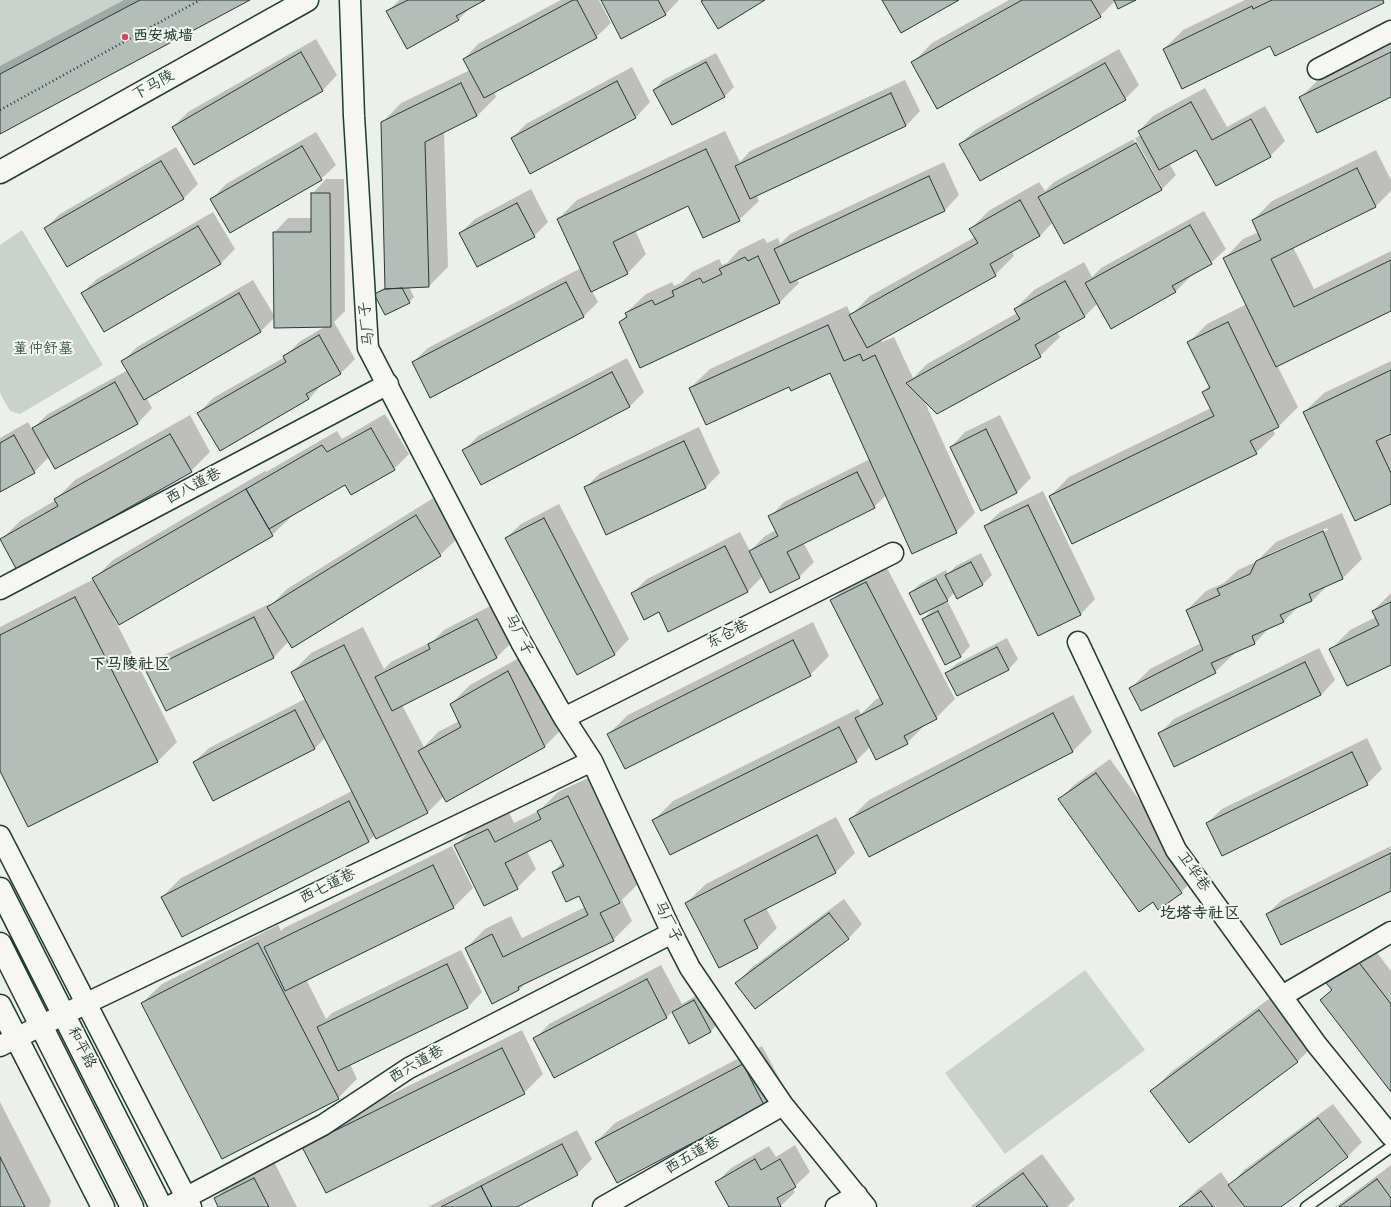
<!DOCTYPE html>
<html>
<head>
<meta charset="utf-8">
<style>
  body { margin:0 }
  canvas { display:block; background:#edefea }
</style>
</head>
<body>
<canvas width="1391" height="1207"></canvas>
<script>
const c = document.querySelector('canvas').getContext('2d');
c.lineJoin = 'round';
function fillPath(path, color) { c.fillStyle = color; c.fill(path, 'evenodd'); }
const shape = rows => new Path2D(rows.map(r => 'M' + r).join(''));
function trace(path, color, width, dash) { c.strokeStyle = color; c.lineWidth = width; c.lineCap = dash ? 'butt' : 'round'; c.setLineDash(dash || []); c.stroke(path); }
function drawText(font, color, halo, rows, align = 'center') {
  c.font = font + ' "Architects Daughter","LXGW WenKai TC",sans-serif'; c.lineWidth = 4; c.setLineDash([]); c.textBaseline = 'middle'; c.strokeStyle = halo; c.fillStyle = color; for (const [text, x, y, turn = 0] of rows) {
    c.save(); c.translate(x, y); c.rotate((+turn || 0) * Math.PI / 180); c.textAlign = isNaN(turn) ? turn : align; if (halo) c.strokeText(text, 0, 0); c.fillText(text, 0, 0); c.restore();
  }
}
fillPath(shape([
  [0,0,140,0,0,74],
  [22,230,103,365,20,414,10,411,0,393,0,245],
  [1085,970,1145,1050,1005,1154,945,1073]
]), '#cbd2cc');
fillPath(shape([
  [124,0,248,0,0,133,0,66],
  [399,0,483,0,472,6,458,20,388,12],
  [561,0,599,0,611,23,596,37,494,92,496,97,477,116,444,131,448,267,429,286,409,287,414,297,409,302,376,294,380,290,386,287,382,123,401,103,470,70,464,59,478,44],
  [602,0,679,0,665,15],
  [1009,0,1134,0,1115,1,1100,16,913,62,932,43],
  [1245,0,1385,0,1271,45,1164,49,1183,30],
  [316,39,337,75,323,90,195,164,173,127,188,112],
  [1391,43,1391,96,1301,97,1320,78],
  [1119,49,1139,85,1125,99,960,144,975,130],
  [716,53,734,87,725,96,654,90,663,80],
  [632,67,650,102,636,117,530,173,512,138,526,124],
  [905,80,920,111,906,126,756,195,759,201,739,220,689,205,635,230,646,254,627,274,592,291,598,302,583,317,413,362,428,348,581,268,558,219,577,200,725,131,740,162,750,151],
  [1205,88,1227,127,1265,106,1285,141,1270,156,1217,185,1197,148,1169,163,1176,175,1161,190,1053,222,1040,236,1012,251,1014,256,995,275,880,339,882,342,894,337,913,378,927,364,1017,313,1015,309,1034,290,1084,262,1092,277,1101,268,1204,211,1226,249,1211,263,1189,275,1190,277,1175,292,1098,303,1085,316,1057,332,1060,337,1040,356,937,413,923,398,975,513,956,532,886,495,874,507,803,542,814,562,799,577,763,576,748,591,669,630,659,611,632,593,647,579,740,532,750,551,765,536,776,530,770,517,784,502,870,459,830,372,789,386,690,388,710,369,847,306,851,315,870,296,975,237,970,229,990,210,1039,182,1045,191,1054,182,1141,135,1139,131,1153,116],
  [1135,138,1161,186,1158,186,1133,139],
  [316,132,336,165,321,179,212,199,226,184],
  [176,147,198,184,183,199,45,228,60,214],
  [1376,150,1391,180,1391,191,1375,207,1293,247,1314,289,1391,251,1391,310,1277,365,1298,407,1279,426,1273,429,1275,434,1256,453,1050,496,1069,477,1211,408,1203,392,1209,386,1188,343,1207,324,1247,304,1224,259,1243,239,1259,232,1253,220,1272,201],
  [944,162,959,195,945,210,797,279,799,283,780,302,641,367,620,322,627,315,626,313,646,294,672,282,674,286,681,283,692,272,719,259,722,265,727,263,739,250,764,238,767,243,778,238,780,244,790,234],
  [326,179,344,179,345,311,334,322,355,359,341,373,323,383,309,399,220,450,199,413,213,398,285,357,299,342,326,326,275,317,261,331,146,397,152,408,138,423,55,468,49,457,34,472,0,491,0,438,28,422,32,429,48,414,128,370,123,361,137,347,253,280,275,317,274,233,288,218,312,218,312,194],
  [531,189,548,222,534,236,460,233,475,219],
  [213,212,235,249,220,264,82,293,97,279],
  [627,358,644,392,630,406,481,484,464,450,478,436],
  [1391,361,1391,503,1304,412,1324,393],
  [385,414,409,454,394,469,351,494,346,483,291,515,292,516,272,535,113,616,177,742,158,761,29,826,0,769,0,627,94,579,113,560,265,471,266,472,337,431,342,439],
  [190,415,210,452,191,471,95,526,79,541,1,540,20,521,56,500,56,499,75,480],
  [1000,415,1031,478,1017,492,951,447,965,432],
  [699,427,720,473,706,487,585,488,600,473],
  [1043,491,1095,599,1081,614,1038,635,985,526,1000,512],
  [435,497,460,536,440,555,292,647,289,641,274,657,167,709,148,671,162,656,269,604,270,606,287,589],
  [559,504,629,639,615,654,577,673,506,538,521,524],
  [1342,513,1362,559,1343,578,1328,585,1312,601,1298,607,1283,622,1270,627,1255,643,1235,653,1215,672,1141,709,1131,688,1150,669,1201,643,1187,610,1206,591,1224,583,1238,570,1256,562,1276,542],
  [1327,528,1328,530,1269,556,1269,554],
  [981,553,992,575,983,584,958,597,955,592,943,604,948,602,970,646,961,656,946,664,923,619,936,606,910,593,920,584,946,570,948,574,956,566],
  [885,564,955,699,936,718,926,724,907,743,871,746,856,761,654,820,673,801,858,709,861,714,875,700,881,697,831,601,851,582],
  [1391,593,1391,664,1331,649,1350,630,1376,617,1373,611],
  [492,605,511,643,496,658,402,705,424,747,438,732,459,721,451,704,470,685,528,653,564,727,545,746,447,801,444,796,428,812,376,838,375,835,369,841,182,935,162,897,181,878,352,791,325,738,315,748,194,762,209,748,305,699,292,672,311,653,363,627,384,669,391,662,433,641,444,630],
  [813,622,829,656,810,675,608,734,628,715],
  [1007,638,1018,659,1009,669,958,695,947,673,956,664],
  [1319,648,1335,680,1321,695,1159,734,1174,719],
  [1073,695,1092,732,1073,751,869,856,850,819,869,800],
  [1367,738,1382,769,1367,784,1222,854,1207,823,1222,809],
  [1110,759,1195,878,1181,892,1153,901,1060,799,1074,785],
  [588,778,639,883,622,900,632,921,613,940,526,982,519,990,466,948,485,929,511,916,522,938,585,907,579,894,553,872,563,862,552,839,527,851,536,869,517,888,456,845,475,826,508,810,514,823,539,811,558,792],
  [836,817,855,853,836,872,766,908,777,928,758,947,719,967,686,903,706,884],
  [452,846,473,888,454,907,306,979,326,1019,332,1013,461,950,482,992,468,1007,350,1064,357,1079,338,1098,142,1003,162,984,278,925,281,931,284,928],
  [1391,846,1391,890,1267,914,1282,900],
  [844,899,862,924,848,939,737,983,751,968],
  [1372,946,1391,971,1391,1090,1321,1000,1332,989,1328,983,1342,968],
  [661,965,682,1004,704,991,720,1022,711,1031,690,1042,673,1011,667,1017,555,1076,535,1039,549,1024],
  [1278,992,1316,1043,1297,1062,1152,1091,1171,1072],
  [522,1030,543,1074,524,1093,304,1147,323,1128],
  [762,1046,783,1085,764,1105,596,1142,615,1123],
  [0,1102,51,1201,49,1207,0,1207],
  [1333,1104,1362,1142,1347,1157,1280,1207,1180,1207,1198,1189,1221,1172,1230,1185,1244,1170],
  [577,1130,592,1159,577,1174,515,1207,428,1207],
  [795,1145,810,1172,793,1188,795,1192,781,1206,731,1207,717,1182,731,1168,769,1146,776,1157],
  [1042,1154,1075,1199,1067,1207,970,1207],
  [273,1160,297,1207,219,1207,215,1199,234,1180],
  [1391,1165,1391,1207,1335,1207]
]), '#0003');
const building = shape([
  [140,0,250,0,0,134,0,74,140,0],
  [408,0,485,0,456,16,459,20,407,49,386,11,408,0],
  [573,0,577,0,597,38,484,98,463,59,573,0],
  [601,0,658,0,666,15,621,39,601,0],
  [703,0,765,0,718,29,701,1,703,0],
  [882,0,959,0,901,33,882,0],
  [1022,0,1091,0,1101,17,937,109,911,62,1022,0],
  [1114,0,1136,0,1118,9,1114,0],
  [1272,0,1383,0,1384,3,1275,56,1270,46,1182,89,1163,49,1252,6,1253,9,1272,0],
  [301,52,323,91,194,165,172,127,301,52],
  [1391,52,1391,97,1317,133,1299,97,1391,52],
  [706,62,725,97,672,125,653,90,706,62],
  [1105,63,1126,100,980,181,959,144,1105,63],
  [617,81,636,118,530,174,511,138,617,81],
  [461,83,477,116,425,142,429,287,385,289,381,122,461,83],
  [891,93,906,126,750,199,735,166,891,93],
  [1191,102,1212,140,1251,119,1271,157,1216,186,1196,150,1159,170,1138,131,1191,102],
  [1136,143,1162,190,1064,244,1038,197,1136,143],
  [302,146,322,180,230,233,210,199,302,146],
  [706,149,740,221,703,238,688,206,613,242,628,274,591,292,557,219,706,149],
  [161,161,184,199,67,267,44,228,161,161],
  [1357,168,1376,207,1271,259,1294,307,1391,260,1391,311,1276,367,1223,258,1261,240,1252,220,1357,168],
  [929,176,945,211,790,283,774,249,929,176],
  [311,193,330,193,331,327,274,328,273,232,311,232,311,193],
  [1020,200,1040,236,990,264,996,276,867,348,849,315,978,243,969,229,1020,200],
  [517,203,535,237,477,267,459,233,517,203],
  [1190,225,1212,264,1172,286,1176,292,1111,329,1085,283,1190,225],
  [198,226,221,264,104,332,81,293,198,226],
  [758,256,780,303,640,368,619,322,627,317,625,313,652,300,655,305,674,296,672,291,700,278,703,283,722,274,719,269,745,257,748,261,758,256],
  [1065,281,1085,317,1035,345,1041,357,937,414,906,383,1020,319,1014,309,1065,281],
  [566,282,584,317,430,398,412,362,566,282],
  [402,288,410,303,385,315,374,294,385,289,402,288],
  [239,293,261,332,144,400,121,361,239,293],
  [1228,322,1279,427,1250,441,1257,454,1072,544,1049,496,1214,416,1202,392,1210,388,1187,342,1228,322],
  [828,325,844,361,860,354,863,361,875,355,957,533,912,554,830,373,791,391,789,387,706,425,689,388,828,325],
  [319,335,341,374,306,394,309,399,220,451,197,413,286,362,283,356,319,335],
  [1391,370,1391,434,1376,441,1391,473,1391,504,1355,521,1303,412,1391,370],
  [612,372,630,407,481,485,462,450,612,372],
  [115,382,138,424,55,469,32,428,115,382],
  [371,428,395,470,351,495,345,485,269,529,246,489,322,445,327,452,371,428],
  [986,429,1017,493,981,511,950,447,986,429],
  [170,434,192,472,77,537,80,542,20,576,0,539,58,506,54,499,170,434],
  [14,435,35,473,0,492,0,443,14,435],
  [684,441,706,488,606,535,584,487,684,441],
  [857,472,875,508,787,552,800,578,770,593,749,551,778,536,768,516,857,472],
  [246,489,273,536,119,625,92,578,246,489],
  [1028,505,1081,615,1038,636,984,526,1028,505],
  [416,515,441,556,292,648,267,607,416,515],
  [544,518,615,655,577,675,505,538,544,518],
  [1323,531,1343,579,1309,594,1312,601,1280,615,1284,622,1252,636,1255,644,1211,663,1216,673,1141,711,1129,688,1203,650,1186,610,1220,595,1217,589,1250,574,1256,561,1323,531],
  [725,546,748,592,668,632,659,612,644,620,631,593,725,546],
  [971,562,983,585,957,599,945,575,971,562],
  [936,579,948,601,920,615,909,593,936,579],
  [866,582,937,719,904,736,908,744,876,760,855,718,883,704,830,600,866,582],
  [75,597,158,762,28,827,0,771,0,635,75,597],
  [1391,602,1391,665,1347,686,1329,649,1379,625,1372,611,1391,602],
  [938,611,961,657,945,665,922,619,938,611],
  [254,617,274,658,166,711,146,671,254,617],
  [477,619,497,658,392,711,375,677,430,649,428,644,477,619],
  [793,640,811,676,625,769,607,734,793,640],
  [344,645,428,813,376,839,291,672,344,645],
  [997,647,1009,670,957,696,945,673,997,647],
  [1305,662,1321,695,1174,767,1158,733,1305,662],
  [508,671,545,747,446,802,418,751,461,727,450,704,508,671],
  [295,710,315,749,213,801,193,762,295,710],
  [1053,713,1073,752,869,857,849,819,1053,713],
  [839,727,857,762,670,855,652,820,839,727],
  [1352,752,1368,785,1222,856,1206,823,1352,752],
  [1096,773,1182,893,1158,910,1153,902,1139,912,1058,799,1096,773],
  [568,796,620,903,600,913,614,941,518,987,519,990,492,1004,465,948,492,934,503,957,588,915,579,896,566,902,552,872,564,866,551,840,505,863,518,889,484,906,454,845,488,829,495,842,541,819,537,811,568,796],
  [349,801,369,842,182,937,161,897,349,801],
  [817,835,836,873,744,920,758,948,719,968,685,903,817,835],
  [1391,853,1391,891,1281,945,1266,914,1391,853],
  [433,865,454,908,285,991,264,947,433,865],
  [829,913,849,939,755,1009,735,983,829,913],
  [258,943,339,1099,222,1159,141,1003,258,943],
  [1357,960,1391,1004,1391,1092,1320,1000,1332,990,1326,983,1357,960],
  [447,964,468,1008,338,1071,317,1027,447,964],
  [647,979,667,1018,554,1078,533,1038,647,979],
  [694,1000,711,1032,689,1044,672,1012,694,1000],
  [1259,1010,1298,1062,1189,1143,1150,1091,1259,1010],
  [502,1048,525,1094,326,1193,302,1147,502,1048],
  [743,1064,764,1105,617,1183,595,1142,743,1064],
  [1318,1118,1348,1157,1281,1207,1245,1207,1228,1185,1318,1118],
  [562,1144,578,1175,517,1207,492,1207,481,1186,562,1144],
  [0,1157,25,1207,0,1207,0,1157],
  [755,1159,761,1170,780,1159,796,1187,777,1198,781,1207,729,1207,715,1182,755,1159],
  [1023,1173,1048,1207,976,1207,1023,1173],
  [254,1178,269,1207,218,1207,214,1198,254,1178],
  [1377,1179,1391,1198,1391,1207,1339,1207,1377,1179],
  [481,1186,492,1207,441,1207,481,1186],
  [1201,1191,1213,1207,1179,1207,1201,1191]
]);
fillPath(building, '#b4bdb8');
trace(building, '#1f3d34', 1);
const service = shape([
  [1306,1207,1391,1147]
]);
const minor = shape([
  [350,0,354,116,368,348,521,642,564,718,592,761,672,933,690,968,783,1105,866,1207],
  [1318,69,1391,31],
  [0,589,388,384],
  [1078,642,1176,850,1317,1045,1391,1136],
  [564,718,893,553],
  [0,836,191,1207],
  [1282,996,1391,932],
  [0,1046,87,1003,592,761],
  [168,1207,323,1125,409,1068,672,933],
  [603,1207,783,1105],
  [836,1207,857,1195]
]);
const tertiary = shape([
  [0,172,307,0]
]);
const secondary = shape([
  [0,889,161,1207],
  [0,944,132,1207],
  [0,1006,103,1207]
]);
trace(service, '#1f3d34', 13);
trace(minor, '#1f3d34', 23);
trace(tertiary, '#1f3d34', 25);
trace(secondary, '#1f3d34', 25);
trace(shape([
  [0,110,200,0]
]), '#1f3d34', 2.5, [1, 3]);
trace(service, '#f6f6f2', 10);
trace(minor, '#f6f6f2', 20);
trace(tertiary, '#f6f6f2', 22);
trace(secondary, '#f6f6f2', 22);
for (const [x, y, r, color] of [
  [125,37,4,"#d1495b"]
]) { const dot = new Path2D(); dot.arc(x, y, r, 0, 2 * Math.PI); c.fillStyle = color; c.fill(dot); trace(dot, '#f6f6f2', 1.5); }
drawText('bold 15px', '#1f3d34', '#f6f6f2', [
  ["西安城墙",133,37]
], 'left');
drawText('15px', '#1f3d34', '#f6f6f2', [
  ["下马陵",154,86,-29],
  ["马厂子",368,324,-96],
  ["西八道巷",194,487,-28],
  ["马厂子",518,635,62],
  ["东仓巷",728,635,-27],
  ["卫华巷",1193,872,55],
  ["西七道巷",328,887,-26],
  ["马厂子",667,922,64],
  ["和平路",81,1048,63],
  ["西六道巷",417,1065,-30],
  ["西五道巷",693,1156,-30]
]);
drawText('15px', '#415b52', '#f6f6f2', [
  ["董仲舒墓",43,350]
]);
drawText('bold 16px', '#1f3d34', '#f6f6f2', [
  ["下马陵社区",130,666],
  ["圪塔寺社区",1200,915]
]);
</script>
</body>
</html>
